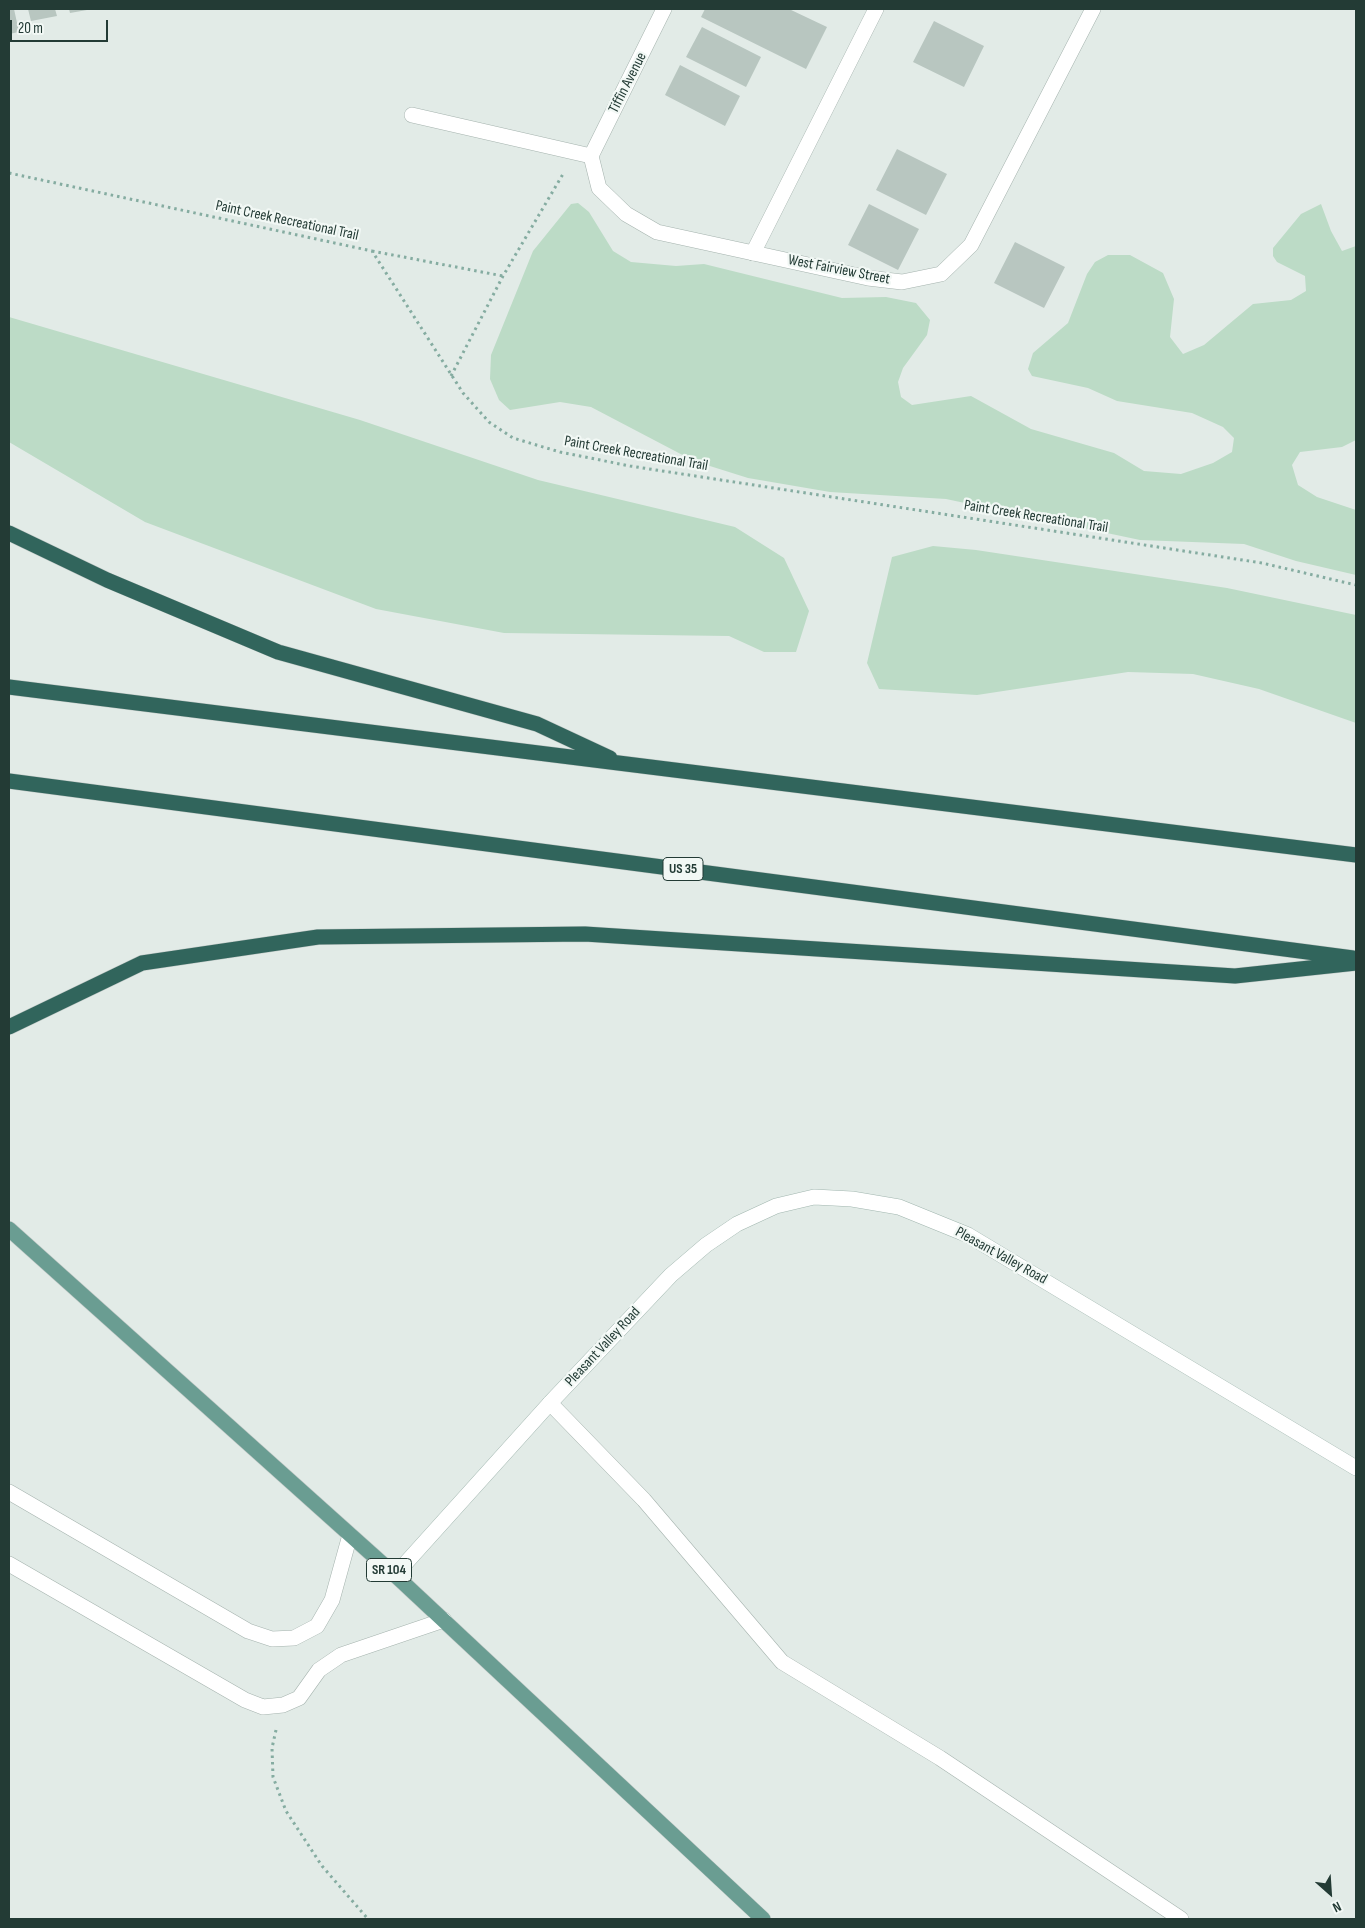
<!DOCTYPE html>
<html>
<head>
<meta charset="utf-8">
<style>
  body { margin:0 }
  #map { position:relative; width:1365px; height:1928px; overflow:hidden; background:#e2ebe7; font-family:"Sofia Sans Condensed",sans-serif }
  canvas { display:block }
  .frame { position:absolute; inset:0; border:10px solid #233b35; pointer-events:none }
  .north { position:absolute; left:1305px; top:1868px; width:50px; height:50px; -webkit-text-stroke:4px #f2f8f5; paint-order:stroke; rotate:154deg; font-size:14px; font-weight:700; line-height:20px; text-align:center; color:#233b35 }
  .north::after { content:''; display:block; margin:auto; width:18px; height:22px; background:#233b35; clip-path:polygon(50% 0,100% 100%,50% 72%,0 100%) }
  .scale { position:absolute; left:10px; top:20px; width:98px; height:22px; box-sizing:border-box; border:2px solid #233b35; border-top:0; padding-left:6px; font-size:15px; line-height:18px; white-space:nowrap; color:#233b35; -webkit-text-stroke:4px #f2f8f5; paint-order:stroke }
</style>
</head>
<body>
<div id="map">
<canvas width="1365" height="1928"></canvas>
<div class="frame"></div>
<div class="north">N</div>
<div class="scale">20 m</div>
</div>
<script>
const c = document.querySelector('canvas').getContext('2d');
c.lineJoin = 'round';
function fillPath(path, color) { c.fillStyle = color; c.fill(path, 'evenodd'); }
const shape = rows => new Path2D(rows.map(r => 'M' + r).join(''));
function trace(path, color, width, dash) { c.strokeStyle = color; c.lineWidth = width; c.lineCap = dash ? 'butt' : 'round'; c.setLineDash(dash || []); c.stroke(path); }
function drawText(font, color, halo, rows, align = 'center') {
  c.font = font + ' "Sofia Sans Condensed",sans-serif'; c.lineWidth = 4.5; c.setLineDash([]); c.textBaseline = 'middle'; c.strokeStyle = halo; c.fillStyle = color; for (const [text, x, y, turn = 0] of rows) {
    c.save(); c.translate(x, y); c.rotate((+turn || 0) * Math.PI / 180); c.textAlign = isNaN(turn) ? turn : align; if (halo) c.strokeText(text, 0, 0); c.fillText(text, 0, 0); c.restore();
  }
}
fillPath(shape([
  [578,203,589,212,613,251,631,262,676,266,704,264,842,298,886,297,916,303,930,320,927,335,903,368,898,382,901,397,912,405,971,396,1031,429,1114,453,1144,471,1181,474,1213,463,1232,452,1234,438,1223,427,1192,413,1117,401,1088,388,1032,376,1028,369,1033,353,1068,323,1087,274,1095,262,1108,255,1130,255,1163,273,1174,299,1170,337,1183,354,1204,345,1253,304,1291,300,1306,291,1305,276,1277,262,1273,256,1273,248,1301,214,1321,204,1331,231,1342,251,1356,246,1356,440,1342,447,1300,452,1292,465,1298,485,1317,497,1356,510,1356,575,1296,561,1244,544,1140,540,946,499,830,492,748,478,694,461,591,407,560,402,510,410,499,400,490,379,491,355,533,251,571,204],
  [9,317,360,420,538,480,735,527,784,558,809,611,796,652,764,652,729,636,504,633,376,609,145,522,9,442],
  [933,546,976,550,1227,588,1356,615,1356,723,1259,689,1193,674,1128,672,977,695,879,689,867,663,892,557]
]), '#bcdbc6');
fillPath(shape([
  [9,9,14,9,19,32,9,34],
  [28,9,55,9,57,16,31,21],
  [69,9,87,9,87,10,70,13],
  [705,9,789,9,827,27,806,69,701,17],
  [934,21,984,46,964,87,913,62],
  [702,27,761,57,746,87,686,57],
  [680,65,740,96,725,126,665,95],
  [897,149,947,174,926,215,876,190],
  [869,204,919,229,898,270,848,245],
  [1015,242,1065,267,1044,308,994,283]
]), '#b8c6c0');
const lane = shape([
  [412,115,591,156],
  [753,253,876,9],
  [550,1403,644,1500,782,1662,940,1758,1181,1919],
  [9,1492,248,1631,272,1639,294,1638,317,1626,332,1600,350,1535],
  [9,1564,245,1700,263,1707,283,1705,299,1698,319,1670,341,1655,444,1620]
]);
const street = shape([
  [664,9,591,156,599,188,626,214,657,232,868,278,902,282,941,274,971,245,1093,9]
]);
const secondary = shape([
  [395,1575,550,1403,671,1275,706,1245,737,1224,776,1206,814,1197,852,1199,899,1207,968,1235,1356,1468]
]);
const primary = shape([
  [9,1229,395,1575,763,1919]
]);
const highway = shape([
  [9,533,107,580,278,652,537,724,610,758],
  [9,687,1356,855],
  [9,781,1353,958],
  [9,1027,142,963,318,937,585,934,1235,976,1356,963]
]);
trace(lane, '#a5b3ae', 16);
trace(street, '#a5b3ae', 16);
trace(secondary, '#a1b6af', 16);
trace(primary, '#c1c8c6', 16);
trace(highway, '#c1c8c6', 16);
trace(shape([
  [9,173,372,251,463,393,489,422,513,438,560,452,630,466,1262,563,1356,585],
  [372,251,503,276],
  [451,376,503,276,563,174],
  [276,1730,272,1748,273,1777,286,1811,322,1866,368,1919]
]), '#85aca1', 3, [2.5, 4]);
trace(lane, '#fff', 15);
trace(street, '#fff', 15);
trace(secondary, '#fff', 15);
trace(primary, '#6a9d92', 15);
trace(highway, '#31655c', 15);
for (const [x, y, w] of [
  [683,869,40],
  [389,1570,45]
]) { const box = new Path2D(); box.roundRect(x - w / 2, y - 11.5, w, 23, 4); c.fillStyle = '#f2f8f5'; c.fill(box); trace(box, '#233b35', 1); }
drawText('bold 14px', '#233b35', null, [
  ["US 35",683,869],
  ["SR 104",389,1570]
]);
drawText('15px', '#233b35', '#f2f8f5', [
  ["Tiffin Avenue",628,83,-63],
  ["Paint Creek Recreational Trail",287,221,12],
  ["West Fairview Street",839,270,11],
  ["Paint Creek Recreational Trail",636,454,10],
  ["Paint Creek Recreational Trail",1036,517,9],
  ["Pleasant Valley Road",1001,1256,29],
  ["Pleasant Valley Road",603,1347,-47]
]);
</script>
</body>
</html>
